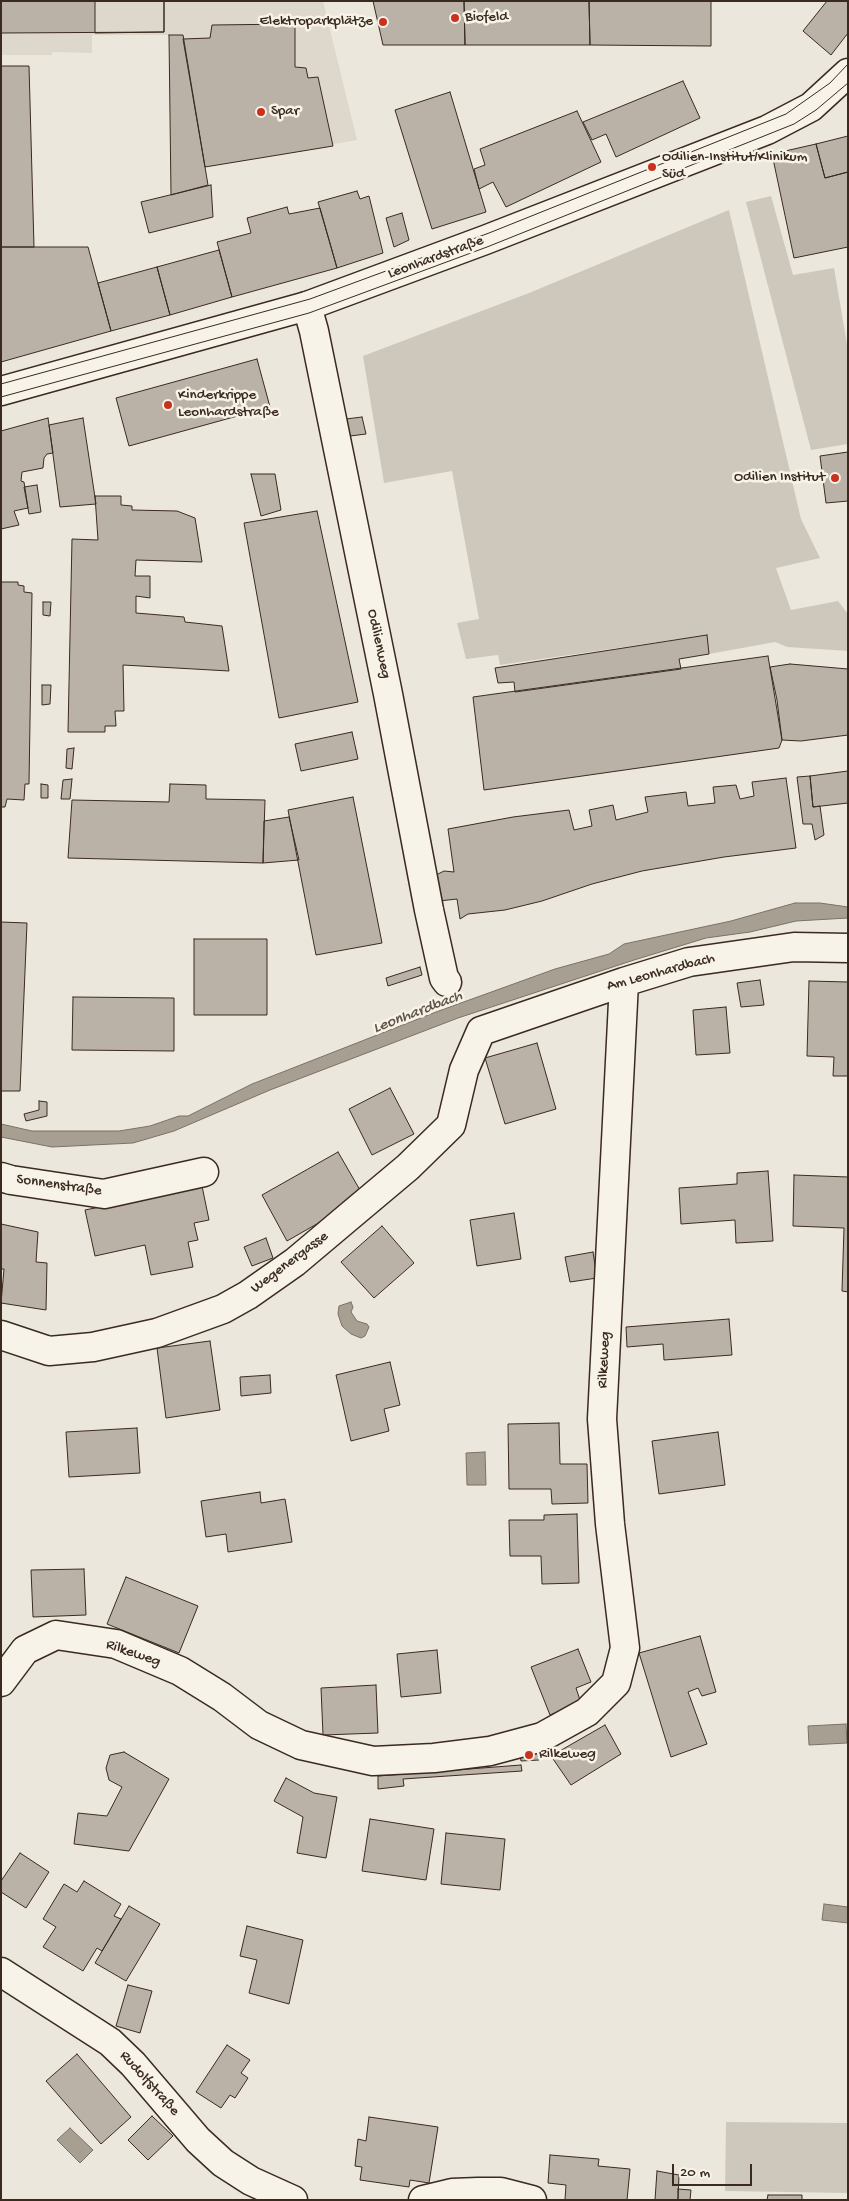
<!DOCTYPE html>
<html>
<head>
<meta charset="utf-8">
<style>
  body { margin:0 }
  #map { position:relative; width:849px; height:2201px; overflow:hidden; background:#ece7dc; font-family:"Gochi Hand",sans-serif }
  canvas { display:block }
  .frame { position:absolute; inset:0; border:2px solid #3b2a1e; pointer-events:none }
  .scale { position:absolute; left:672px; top:2164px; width:80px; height:22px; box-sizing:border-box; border:2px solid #3b2a1e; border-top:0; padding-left:6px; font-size:15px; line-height:18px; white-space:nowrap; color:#3b2a1e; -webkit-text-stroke:4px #f7f3e8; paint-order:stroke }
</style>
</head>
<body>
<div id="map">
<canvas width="849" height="2201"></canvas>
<div class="frame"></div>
<div class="scale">20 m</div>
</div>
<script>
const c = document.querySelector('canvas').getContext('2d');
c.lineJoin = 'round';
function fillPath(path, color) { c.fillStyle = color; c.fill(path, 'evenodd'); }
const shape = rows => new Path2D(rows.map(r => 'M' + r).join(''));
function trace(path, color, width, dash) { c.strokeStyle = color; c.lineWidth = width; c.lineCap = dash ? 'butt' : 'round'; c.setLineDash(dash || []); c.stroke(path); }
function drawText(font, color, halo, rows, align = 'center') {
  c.font = font + ' "Gochi Hand",sans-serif'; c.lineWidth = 5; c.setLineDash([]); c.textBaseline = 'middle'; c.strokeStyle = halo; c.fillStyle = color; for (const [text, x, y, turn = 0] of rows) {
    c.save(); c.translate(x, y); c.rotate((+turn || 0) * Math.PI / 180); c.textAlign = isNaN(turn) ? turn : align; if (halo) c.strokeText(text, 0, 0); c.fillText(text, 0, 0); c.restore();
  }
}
fillPath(shape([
  [1,1,323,1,357,140,205,167,183,35,92,35,92,53,52,52,52,55,1,55]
]), '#ddd7cc');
fillPath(shape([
  [771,196,793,275,834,268,848,350,848,444,811,450,746,202],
  [729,210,801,519,820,558,776,568,791,610,838,601,848,614,848,651,787,647,775,642,709,654,707,635,500,665,498,655,466,659,457,623,479,619,452,471,384,483,363,356,529,293],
  [726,2122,848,2123,848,2193,725,2191]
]), '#cec8bc');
const water = shape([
  [795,903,820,903,848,907,848,918,796,921,750,932,706,938,634,960,458,1018,270,1090,174,1131,133,1143,52,1147,1,1137,1,1124,32,1131,119,1131,150,1126,179,1116,188,1116,252,1084,436,1012,555,969,609,954,624,944,731,921,795,903],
  [351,1302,353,1307,351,1312,357,1321,367,1324,369,1327,365,1336,361,1338,351,1334,342,1326,338,1314,339,1306,351,1302],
  [485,1452,486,1485,467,1485,466,1453,485,1452],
  [846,1724,847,1743,809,1745,808,1726,846,1724],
  [824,1904,848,1907,848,1923,822,1920,824,1904],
  [70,2128,93,2150,80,2163,57,2140,70,2128]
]);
fillPath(water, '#a89f93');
trace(water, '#7c7064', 1);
const building = shape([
  [1,1,164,1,164,32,1,33,1,1],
  [95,1,164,1,164,32,95,33,95,1],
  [373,1,464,1,465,45,383,45,373,1],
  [464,1,589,1,590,45,465,45,464,1],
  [589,1,711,1,711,46,590,45,589,1],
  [827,1,848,1,848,33,831,55,803,31,827,1],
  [295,24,295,67,306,68,308,78,318,77,333,146,205,167,183,39,210,38,212,25,295,24],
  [169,35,183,35,208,185,171,195,169,35],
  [1,66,29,66,34,247,1,247,1,66],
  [683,81,700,118,616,157,606,134,592,140,583,122,683,81],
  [450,92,486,212,432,229,395,110,450,92],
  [577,111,601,162,506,207,493,182,479,189,474,169,485,165,480,149,577,111],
  [848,136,848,172,825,178,816,144,848,136],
  [816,144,825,178,848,172,848,247,794,258,772,154,816,144],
  [211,185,213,217,149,233,141,202,211,185],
  [357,191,360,199,369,196,383,253,337,268,318,202,357,191],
  [287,207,289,214,320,208,337,268,232,297,217,242,251,233,247,218,287,207],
  [402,213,409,240,394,247,386,218,402,213],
  [1,247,88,247,111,331,1,362,1,247],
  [219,250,232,297,170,315,157,267,219,250],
  [157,267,170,315,111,331,98,283,157,267],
  [257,359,270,407,129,446,116,398,257,359],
  [362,417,366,434,350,436,346,419,362,417],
  [48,418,53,453,47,454,44,458,43,468,22,472,21,481,24,482,28,508,14,511,19,525,1,529,1,431,48,418],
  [83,418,96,504,60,507,49,425,83,418],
  [848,452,848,501,826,503,820,456,848,452],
  [251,474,275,474,281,510,261,516,251,474],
  [37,485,41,512,29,514,24,487,37,485],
  [95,496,121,496,121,505,132,506,132,510,177,511,195,518,202,562,136,560,135,576,150,576,150,598,136,596,136,613,184,617,185,622,222,626,229,671,123,665,124,711,115,711,116,726,105,726,105,732,68,732,72,539,98,540,95,496],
  [317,511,358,702,279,718,244,523,317,511],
  [1,582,18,582,18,585,24,586,24,592,32,593,29,784,25,784,24,800,7,799,5,807,1,807,1,582],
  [43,602,51,602,50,616,43,615,43,602],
  [707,635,709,654,679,659,681,669,515,692,514,682,498,683,495,668,707,635],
  [768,656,782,740,779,748,484,790,473,697,768,656],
  [790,664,848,669,848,735,801,741,782,740,777,700,770,667,790,664],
  [42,685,51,685,50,704,42,705,42,685],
  [352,732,358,759,301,771,295,744,352,732],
  [74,748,72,769,66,768,67,749,74,748],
  [848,771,848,803,813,807,810,776,848,771],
  [810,776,813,807,820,806,824,835,815,840,812,824,803,824,797,777,810,776],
  [786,778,796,848,724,857,642,871,592,884,542,901,505,910,468,914,460,919,457,899,439,901,434,876,444,871,454,872,448,829,513,817,569,810,574,830,592,826,589,810,613,805,616,820,648,812,645,797,686,792,688,806,715,803,713,787,736,785,740,799,754,796,752,782,786,778],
  [72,779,70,799,61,799,63,780,72,779],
  [41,784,48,785,48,798,41,798,41,784],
  [170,784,206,785,206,799,265,800,263,863,68,858,72,800,169,802,170,784],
  [353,797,382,943,316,955,288,810,353,797],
  [289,817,299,860,263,863,264,821,289,817],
  [1,922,27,923,20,1091,1,1091,1,922],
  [194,939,267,939,267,1015,194,1015,194,939],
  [420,967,422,975,388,986,386,978,420,967],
  [760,980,764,1005,741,1007,737,983,760,980],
  [809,981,848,982,848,1076,833,1076,834,1057,807,1056,809,981],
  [73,997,174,998,174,1051,72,1050,73,997],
  [726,1007,730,1053,696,1055,693,1010,726,1007],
  [537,1043,556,1109,505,1124,485,1058,537,1043],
  [390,1088,414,1134,372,1155,349,1109,390,1088],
  [39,1101,47,1102,47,1116,26,1121,24,1114,39,1110,39,1101],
  [338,1152,364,1197,287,1241,262,1195,338,1152],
  [768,1171,773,1241,736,1243,735,1220,681,1224,679,1188,737,1184,737,1173,768,1171],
  [794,1175,848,1177,848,1292,842,1291,844,1228,793,1226,794,1175],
  [202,1186,209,1220,194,1223,198,1240,188,1242,193,1267,151,1275,145,1245,95,1256,85,1210,202,1186],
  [514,1213,521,1259,477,1266,470,1220,514,1213],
  [1,1224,38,1232,36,1262,47,1263,46,1310,1,1303,4,1269,1,1269,1,1224],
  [382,1226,414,1263,374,1298,341,1262,382,1226],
  [266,1238,273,1258,252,1266,244,1247,266,1238],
  [593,1252,597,1278,570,1282,565,1257,593,1252],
  [729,1319,732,1355,664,1360,663,1344,627,1347,626,1327,729,1319],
  [210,1341,220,1410,166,1418,157,1348,210,1341],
  [390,1362,400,1405,384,1409,389,1431,351,1441,336,1375,390,1362],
  [270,1375,271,1393,241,1396,240,1377,270,1375],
  [559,1423,560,1464,587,1464,588,1503,552,1504,551,1489,509,1489,508,1424,559,1423],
  [137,1428,140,1473,69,1477,66,1432,137,1428],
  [718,1432,725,1485,659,1494,652,1441,718,1432],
  [260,1492,261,1503,285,1499,292,1542,228,1552,226,1534,206,1537,201,1501,260,1492],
  [577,1514,579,1583,542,1584,541,1556,510,1556,509,1520,544,1520,544,1515,577,1514],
  [84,1569,86,1615,33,1617,31,1570,84,1569],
  [126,1577,198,1606,179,1653,107,1624,126,1577],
  [700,1636,716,1692,702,1696,698,1688,688,1692,707,1744,671,1757,639,1653,700,1636],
  [578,1649,591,1682,576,1688,581,1703,550,1715,531,1667,578,1649],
  [437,1650,441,1693,401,1697,397,1654,437,1650],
  [376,1685,378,1733,323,1735,321,1688,376,1685],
  [605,1725,621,1754,571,1785,551,1756,605,1725],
  [537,1748,539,1760,521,1761,519,1750,537,1748],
  [124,1752,169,1779,129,1851,74,1844,78,1813,107,1816,122,1787,109,1780,106,1768,110,1755,124,1752],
  [521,1765,522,1771,403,1779,404,1786,378,1789,378,1776,521,1765],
  [286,1778,314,1793,337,1797,326,1858,297,1853,303,1817,274,1801,286,1778],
  [370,1819,434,1829,426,1880,362,1871,370,1819],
  [446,1833,505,1839,500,1890,441,1884,446,1833],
  [20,1853,49,1872,26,1908,1,1892,1,1881,20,1853],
  [84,1881,121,1904,114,1916,121,1919,102,1951,97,1948,83,1971,43,1947,56,1927,43,1919,64,1884,77,1892,84,1881],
  [129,1906,160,1924,126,1981,95,1963,129,1906],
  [247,1926,303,1940,289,2004,249,1993,257,1960,240,1956,247,1926],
  [128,1985,152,1991,140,2033,116,2026,128,1985],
  [227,2045,250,2060,241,2073,248,2078,235,2098,230,2095,221,2108,196,2092,227,2045],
  [77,2054,131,2117,101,2144,46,2081,77,2054],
  [152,2116,173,2136,148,2160,128,2140,152,2116],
  [369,2117,438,2127,429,2183,410,2180,409,2187,360,2180,362,2167,355,2166,358,2139,366,2141,369,2117],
  [550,2155,599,2159,598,2166,630,2169,627,2200,565,2200,566,2185,548,2183,550,2155],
  [657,2171,679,2175,678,2200,655,2200,657,2171],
  [678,2189,691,2190,690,2200,678,2200,678,2189],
  [768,2195,802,2195,802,2200,767,2200,768,2195]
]);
fillPath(building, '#bab2a7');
trace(building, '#3b2a1e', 1);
const minor = shape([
  [307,306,314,331,388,694,429,910,444,978,447,982],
  [1,1177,11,1180,104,1194,204,1172],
  [1,1335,49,1351,93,1347,157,1333,223,1309,248,1295,295,1262,352,1214,408,1167,451,1125,464,1070,481,1031,624,982,689,962,794,947,848,948],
  [1,1682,25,1650,56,1635,116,1644,180,1671,222,1697,259,1725,301,1745,373,1761,434,1758,490,1751,542,1737,587,1712,616,1683,625,1648,610,1524,602,1419,624,982],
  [1,1972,110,2042,133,2064,198,2140,223,2163,251,2181,293,2200],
  [423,2200,452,2193,478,2192,501,2192,532,2200]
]);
const tertiary = shape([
  [1,391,307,306,485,240,767,130,811,107,848,73]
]);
trace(minor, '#3b2a1e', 31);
trace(tertiary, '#3b2a1e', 31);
trace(minor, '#f7f3e8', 28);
trace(tertiary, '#f7f3e8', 28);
trace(shape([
  [1,384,310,299,489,233,786,114,830,83,848,64],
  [1,397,309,313,487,247,794,124,816,110,848,83]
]), '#3b2a1e', 1);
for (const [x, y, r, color] of [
  [455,18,5,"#c8321e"],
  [383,22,5,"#c8321e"],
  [261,112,5,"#c8321e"],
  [652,167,5,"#c8321e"],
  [168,405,5,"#c8321e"],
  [835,478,5,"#c8321e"],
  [529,1755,5,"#c8321e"]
]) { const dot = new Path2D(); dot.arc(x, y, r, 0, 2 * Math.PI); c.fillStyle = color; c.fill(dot); trace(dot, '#f7f3e8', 2); }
drawText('15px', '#3b2a1e', '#f7f3e8', [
  ["Biofeld",465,18],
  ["Elektroparkplätze",373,22,"right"],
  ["Spar",271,112],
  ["Odilien-Institut/Klinikum",662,158],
  ["Süd",662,175],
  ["Kinderkrippe",178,396],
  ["Leonhardstraße",178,413],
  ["Odilien Institut",825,478,"right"],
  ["Rilkeweg",539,1755]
], 'left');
drawText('15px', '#3b2a1e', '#f7f3e8', [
  ["Leonhardstraße",436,258,-20],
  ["Odilienweg",378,644,78],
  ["Am Leonhardbach",661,973,-15],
  ["Sonnenstraße",59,1186,8],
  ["Wegenergasse",290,1263,-37],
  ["Rilkeweg",605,1360,-87],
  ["Rilkeweg",133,1654,19],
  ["Rudolfstraße",149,2084,48]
]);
drawText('italic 16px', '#615347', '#f7f3e8', [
  ["Leonhardbach",418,1013,-21]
]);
</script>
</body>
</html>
